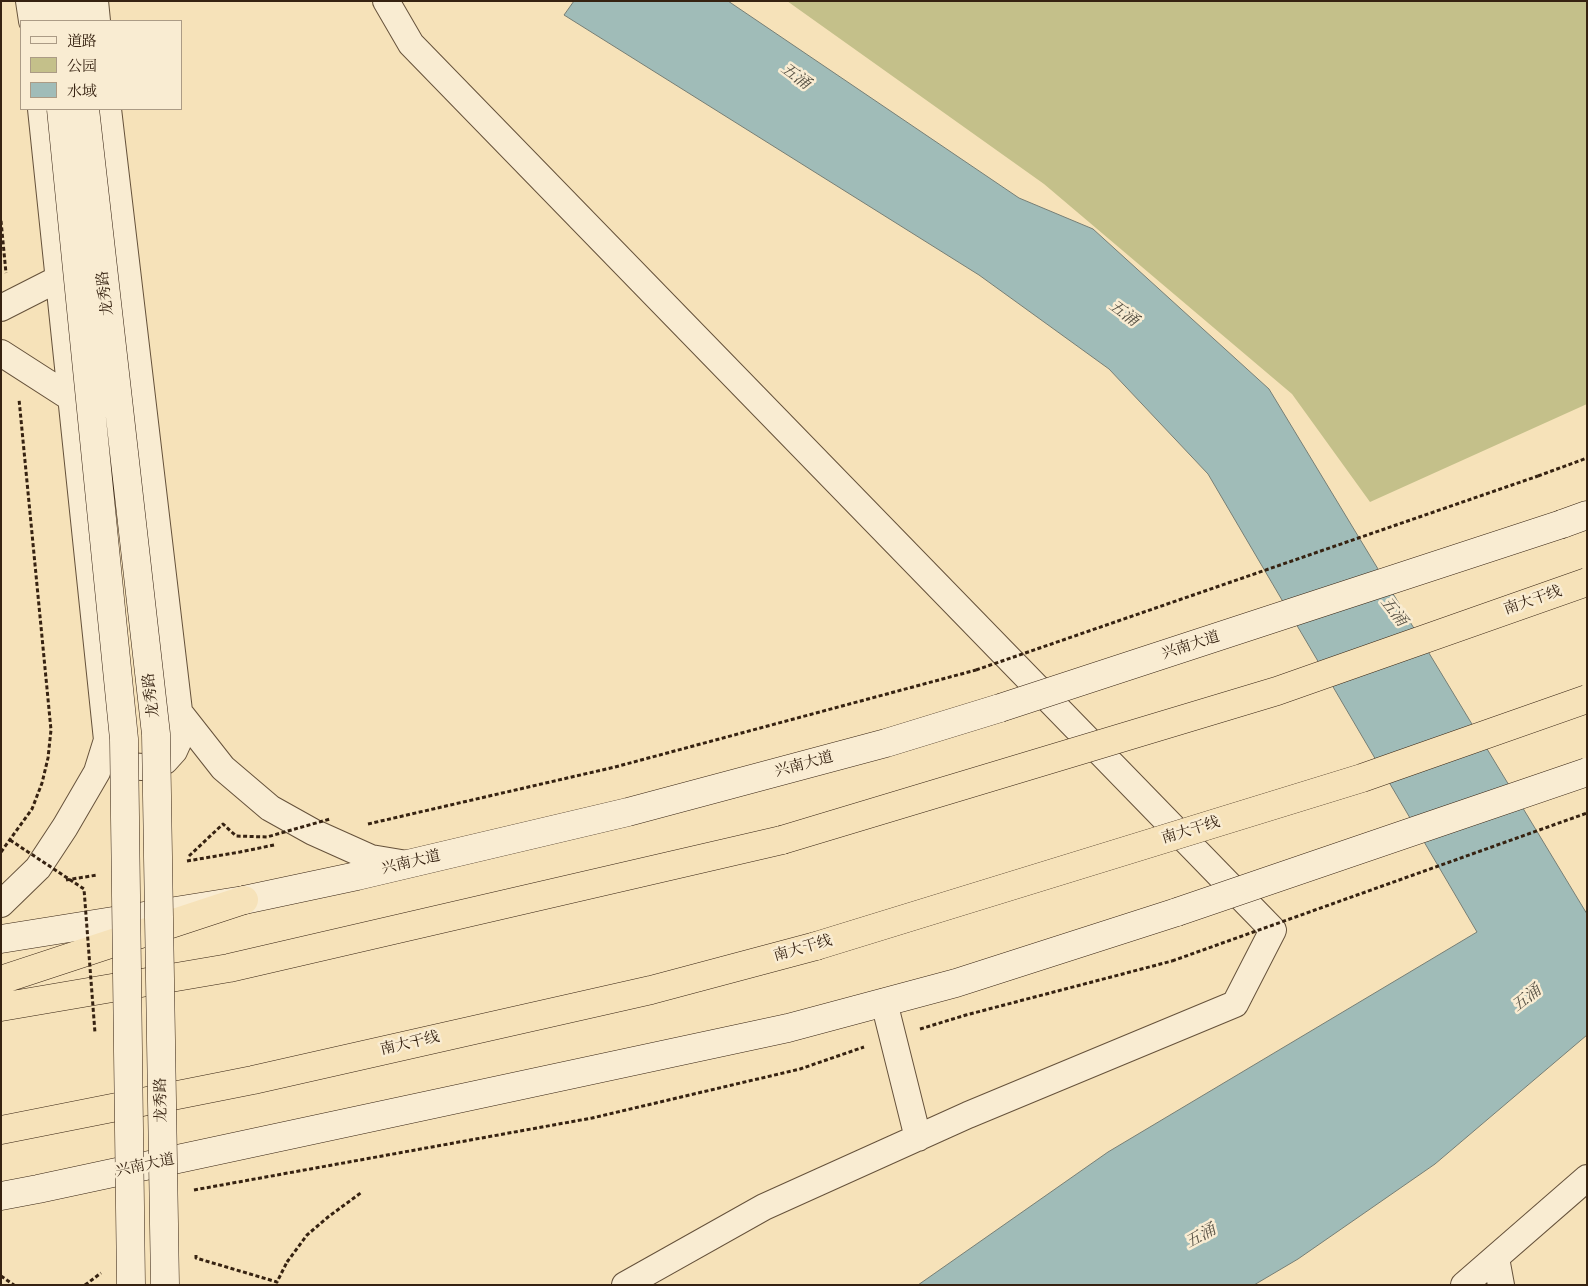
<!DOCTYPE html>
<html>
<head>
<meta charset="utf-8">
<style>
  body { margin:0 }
  #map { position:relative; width:1588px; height:1286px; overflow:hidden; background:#f6e2b9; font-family:Cardo,"Noto Serif SC",serif }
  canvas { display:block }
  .frame { position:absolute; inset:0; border:2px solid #362211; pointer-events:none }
  .legend { position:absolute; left:20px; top:20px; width:162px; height:90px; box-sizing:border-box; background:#f9ecd2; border:1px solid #ab9b85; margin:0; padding:6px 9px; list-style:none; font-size:15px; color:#362211 }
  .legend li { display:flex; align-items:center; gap:10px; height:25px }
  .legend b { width:25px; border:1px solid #ab9b85 }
</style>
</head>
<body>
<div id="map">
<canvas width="1588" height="1286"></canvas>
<div class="frame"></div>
<ul class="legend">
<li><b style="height:6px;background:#f9ecd2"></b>道路</li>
<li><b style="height:14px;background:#c4c08a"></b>公园</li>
<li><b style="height:14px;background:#a0bcb8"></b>水域</li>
</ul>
</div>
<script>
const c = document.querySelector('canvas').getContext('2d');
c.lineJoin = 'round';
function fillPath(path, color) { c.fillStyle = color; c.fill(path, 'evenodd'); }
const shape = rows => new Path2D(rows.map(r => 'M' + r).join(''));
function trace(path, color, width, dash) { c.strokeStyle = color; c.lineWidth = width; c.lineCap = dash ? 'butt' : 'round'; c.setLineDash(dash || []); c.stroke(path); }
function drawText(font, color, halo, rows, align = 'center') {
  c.font = font + ' Cardo,"Noto Serif SC",serif'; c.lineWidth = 5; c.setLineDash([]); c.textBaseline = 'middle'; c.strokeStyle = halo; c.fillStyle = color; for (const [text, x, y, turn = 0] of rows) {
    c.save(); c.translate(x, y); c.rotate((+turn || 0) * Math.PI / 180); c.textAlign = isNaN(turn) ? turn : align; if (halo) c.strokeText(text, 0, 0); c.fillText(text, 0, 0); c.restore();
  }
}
fillPath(shape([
  [787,1,1587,1,1587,404,1370,502,1292,394,1044,184]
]), '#c4c08a');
const water = shape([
  [574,1,728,1,1019,198,1093,229,1269,389,1587,914,1587,1035,1435,1164,1298,1259,1254,1285,918,1285,1108,1152,1477,932,1208,474,1109,369,979,275,564,15,574,1]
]);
fillPath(water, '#a0bcb8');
trace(water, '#767e75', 1);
const street = shape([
  [29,1,32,21],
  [95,1,97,21],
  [386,1,411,44,1273,930,1235,1004,968,1115,764,1207,625,1285],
  [41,109,107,740,111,750,119,759,130,766,142,767,154,766,165,761,174,751,179,740,181,728,108,109],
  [1,308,58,279],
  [1,353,71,398],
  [179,712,223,768,270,808,313,832,371,858,407,864],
  [1,904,38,868,65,827,97,772,107,740],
  [884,1002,918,1138],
  [1496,1258,1501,1285],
  [1464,1285,1587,1178]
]);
const secondary = shape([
  [50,1,52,21],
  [73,1,75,21],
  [1562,524,1587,515],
  [1,939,244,900,357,876,628,812,886,743,1000,708],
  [1,1196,38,1189,788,1028,956,983,1177,912]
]);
const highway = shape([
  [1,980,244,900],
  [1,1007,229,968,782,840],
  [1,1130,253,1080,651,990,816,946]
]);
trace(street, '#66523b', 28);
trace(secondary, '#362211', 29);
trace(highway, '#362211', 29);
trace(shape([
  [1,221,6,273],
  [1538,476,1587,458],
  [368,824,615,767,976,670],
  [1,852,32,809,42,783,48,758,51,730,19,399],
  [187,861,240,852,274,845],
  [66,880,97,875],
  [920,1029,966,1015,1172,961],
  [194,1190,592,1118,800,1069,864,1047],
  [287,1262,307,1235,328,1217,362,1192],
  [1,1276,14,1285]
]), '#362211', 3, [4, 2.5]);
trace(street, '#f9ecd2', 26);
trace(secondary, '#f9ecd2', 28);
trace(highway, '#f6e2b9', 28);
const secondaryBridge = shape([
  [61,109,124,739,131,1285],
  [85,109,156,734,165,1285],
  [1000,708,1562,524],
  [1177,912,1587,772]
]);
const highwayBridge = shape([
  [782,840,1277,691,1587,582],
  [816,946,1362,778,1587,699]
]);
trace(secondaryBridge, '#362211', 29, []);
trace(highwayBridge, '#362211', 29, []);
trace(shape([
  [976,670,1538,476],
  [10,840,84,889,95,1033],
  [189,856,223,824,236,836,267,837,330,819],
  [1172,961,1587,813],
  [196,1255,196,1258,277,1282,287,1262],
  [85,1285,101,1273]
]), '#362211', 3, [4, 2.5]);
trace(secondaryBridge, '#f9ecd2', 28);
trace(highwayBridge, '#f6e2b9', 28);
drawText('15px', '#362211', '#f9ecd2', [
  ["龙秀路",106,293,-97],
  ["南大干线",1533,601,-19],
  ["兴南大道",1191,646,-18],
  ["龙秀路",152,695,-97],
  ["兴南大道",804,765,-15],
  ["南大干线",1191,831,-17],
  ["兴南大道",411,863,-13],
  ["南大干线",803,949,-16],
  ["南大干线",410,1044,-13],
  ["龙秀路",162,1100,-91],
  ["兴南大道",145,1166,-12]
]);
drawText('italic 16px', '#565043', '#f9ecd2', [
  ["五涌",795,77,36],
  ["五涌",1123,314,36],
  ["五涌",1393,612,52],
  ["五涌",1527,999,-38],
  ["五涌",1201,1237,-29]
]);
</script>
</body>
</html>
